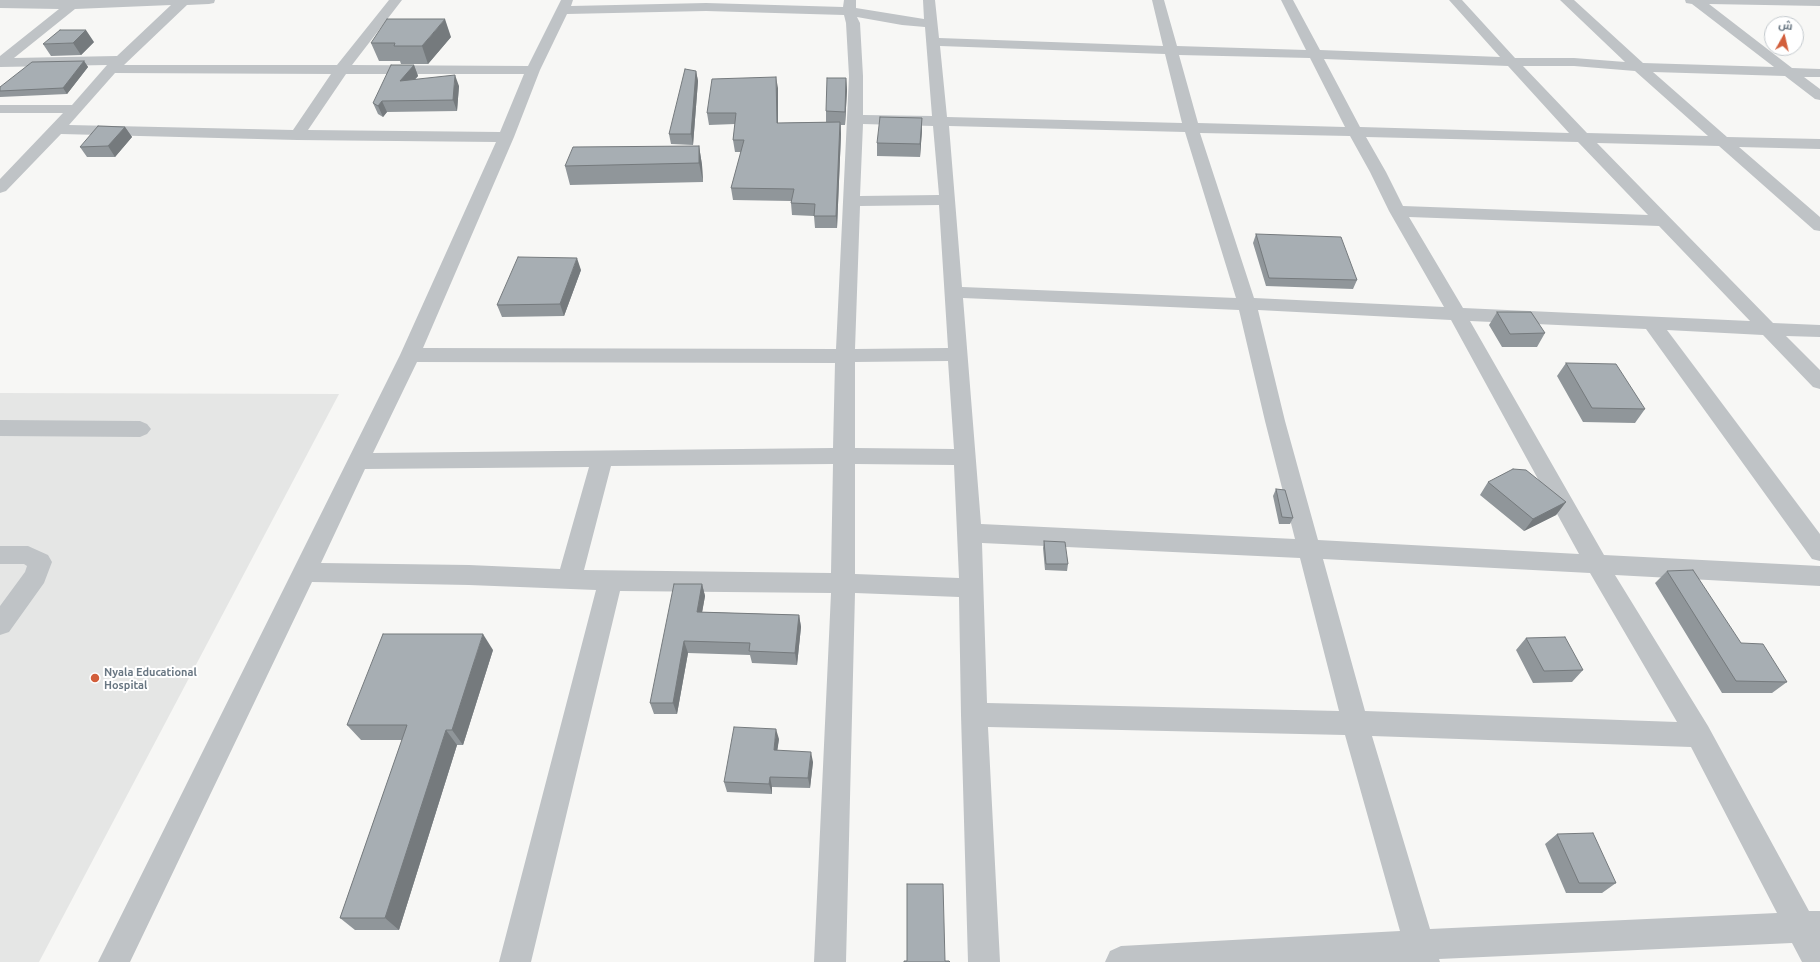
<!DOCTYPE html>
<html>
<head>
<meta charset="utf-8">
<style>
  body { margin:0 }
  #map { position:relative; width:1820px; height:962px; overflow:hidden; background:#f7f7f5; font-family:Ubuntu,Cairo,sans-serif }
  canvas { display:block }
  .north { position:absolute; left:1764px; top:16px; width:40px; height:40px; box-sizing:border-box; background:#fff; border:1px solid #c3c9cd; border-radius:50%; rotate:8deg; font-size:11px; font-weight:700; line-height:16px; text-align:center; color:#697783 }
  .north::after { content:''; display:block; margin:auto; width:14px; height:18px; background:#d25e3b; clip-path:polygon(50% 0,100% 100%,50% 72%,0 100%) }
</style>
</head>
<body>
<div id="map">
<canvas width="1820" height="962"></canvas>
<div class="north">ش</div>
</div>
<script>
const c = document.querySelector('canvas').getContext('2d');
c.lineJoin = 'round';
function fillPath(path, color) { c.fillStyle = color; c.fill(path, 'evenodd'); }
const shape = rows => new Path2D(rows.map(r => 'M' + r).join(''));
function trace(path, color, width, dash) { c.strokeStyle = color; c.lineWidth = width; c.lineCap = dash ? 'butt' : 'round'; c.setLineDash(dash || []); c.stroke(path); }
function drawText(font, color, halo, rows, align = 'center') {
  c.font = font + ' Ubuntu,sans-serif'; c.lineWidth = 4; c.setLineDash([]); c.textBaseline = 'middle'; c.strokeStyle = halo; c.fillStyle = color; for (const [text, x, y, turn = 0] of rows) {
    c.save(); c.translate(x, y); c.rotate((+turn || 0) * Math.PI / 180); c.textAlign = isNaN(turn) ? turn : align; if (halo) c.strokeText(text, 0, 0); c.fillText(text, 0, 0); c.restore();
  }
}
fillPath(shape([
  [0,393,339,394,39,962,0,962]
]), '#e5e6e5');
fillPath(shape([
  [0,0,215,0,214,3,209,4,187,5,124,65,337,65,389,0,402,0,352,65,528,66,561,0,573,0,571,6,706,3,843,7,844,0,856,0,856,8,924,19,923,0,935,0,939,38,1163,46,1152,0,1164,0,1177,46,1306,50,1281,0,1293,0,1320,50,1500,57,1449,0,1462,0,1515,58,1574,58,1625,62,1560,0,1574,0,1643,63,1774,67,1692,4,1686,3,1685,0,1820,0,1820,6,1709,4,1792,68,1820,69,1820,77,1804,77,1820,89,1820,100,1815,99,1785,76,1653,72,1727,137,1820,139,1820,149,1739,147,1820,217,1820,231,1814,230,1719,146,1597,143,1773,323,1820,325,1820,337,1786,336,1820,370,1820,389,1813,387,1763,335,1667,330,1820,534,1820,561,1812,559,1646,329,1470,321,1604,555,1820,566,1820,586,1615,575,1708,726,1809,911,1820,911,1820,962,1802,962,1792,943,1439,959,1440,962,1105,962,1110,951,1121,946,1400,931,1345,735,988,727,1000,962,968,962,961,715,959,597,855,593,846,962,814,962,831,593,620,591,531,962,499,962,596,590,469,585,312,582,130,962,98,962,400,355,496,142,297,140,61,134,6,191,0,193,0,179,63,113,0,113,0,105,72,105,107,65,0,67,0,56,59,9,0,8,0,0],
  [171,5,117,56,14,58,75,9,171,5],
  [706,11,844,15,846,23,849,76,836,349,423,348,514,137,540,70,567,14,706,11],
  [857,17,902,25,925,27,932,116,863,115,863,76,860,23,857,17],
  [940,46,1165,54,1182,123,947,117,940,46],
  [1179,55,1310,58,1345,127,1198,123,1179,55],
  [1324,59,1508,66,1569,133,1360,127,1324,59],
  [1523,66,1574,66,1635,71,1708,136,1587,133,1523,66],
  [115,73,331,74,293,130,69,125,115,73],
  [346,74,524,74,500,132,308,130,346,74],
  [863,124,933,126,939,195,860,196,863,124],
  [949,126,1185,132,1236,298,962,287,949,126],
  [1200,133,1350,136,1370,172,1389,211,1444,307,1254,298,1200,133],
  [1366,137,1578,142,1648,215,1403,206,1386,172,1366,137],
  [939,205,948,348,855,349,860,206,939,205],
  [1409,217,1659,226,1750,321,1463,308,1409,217],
  [963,298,1239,310,1265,421,1295,539,981,524,963,298],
  [1258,310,1451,320,1579,554,1318,540,1285,421,1258,310],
  [948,361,954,449,855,448,855,362,948,361],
  [417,362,835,363,833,448,373,453,417,362],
  [833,464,831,573,584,570,611,466,833,464],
  [855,464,954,465,959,578,855,574,855,464],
  [589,467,560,569,469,565,321,563,365,469,589,467],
  [982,543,1300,558,1339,711,987,703,982,543],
  [1323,559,1590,573,1677,722,1365,711,1323,559],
  [1372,736,1691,747,1777,913,1430,929,1372,736],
  [0,420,140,421,147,424,151,429,147,434,140,437,0,436,0,420],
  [0,546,28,546,48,555,52,562,44,583,9,632,0,635,0,606,25,572,27,566,24,564,0,564,0,546]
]), '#bfc3c6');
fillPath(shape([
  [451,37,428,64,401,64,400,61,379,61,371,43],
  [94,42,81,55,51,56,43,44],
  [84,61,88,67,67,94,0,97,0,87],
  [414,65,418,76,415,79,459,86,457,111,387,112,383,117,378,114,373,103],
  [696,71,698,81,693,145,671,144,669,134],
  [846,78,847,90,845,125,841,125,841,134,837,228,815,228,814,216,792,215,791,203,791,201,733,200,731,188,741,152,735,152,733,140,735,124,709,125,707,113,778,88,778,123,826,122,826,111],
  [922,118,922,130,920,157,877,156,877,143],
  [125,127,132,137,115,157,87,157,80,147],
  [699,146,702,165,703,182,570,185,565,166],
  [1256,234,1357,280,1353,289,1266,286,1253,243],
  [581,270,564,316,502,317,497,305],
  [1497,312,1545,333,1537,347,1502,347,1489,325],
  [1566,363,1645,409,1635,423,1583,422,1557,376],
  [1488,482,1566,502,1556,515,1524,531,1480,495],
  [1276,489,1293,518,1290,524,1279,524,1273,496],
  [1044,541,1068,564,1067,571,1045,570,1043,548],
  [1667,571,1741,643,1787,682,1772,693,1722,693,1655,583],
  [702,584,705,596,702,612,799,615,801,627,797,665,752,663,750,655,688,653,677,714,654,714,650,703],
  [1526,638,1583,670,1572,682,1533,683,1516,650],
  [493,650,463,745,457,745,399,930,355,930,340,918,402,740,361,740,347,725],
  [779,739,777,750,813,762,810,788,772,787,772,794,727,792,724,782],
  [1557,834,1616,883,1602,893,1566,893,1545,844]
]), '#90969a');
fillPath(shape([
  [445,19,451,37,428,64,422,46],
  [86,30,94,42,81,55,73,43],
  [84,61,88,67,67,94,63,88],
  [414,65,418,76,404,92,400,81],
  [696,71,698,81,693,145,691,134],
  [455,75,459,86,457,111,453,100],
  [776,77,778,88,778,134,777,123],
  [846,78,847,90,845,125,845,112],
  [382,101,387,112,383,117,378,106],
  [922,118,922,130,920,157,920,144],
  [840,122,841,134,837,228,836,216],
  [125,127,132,137,115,157,108,146],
  [699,146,702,165,703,182,699,163],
  [577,258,581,270,564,316,560,304],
  [1566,502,1556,515,1524,531,1533,519],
  [702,584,705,596,700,624,697,612],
  [799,615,801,627,797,665,795,653],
  [483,634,493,650,463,745,452,730],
  [684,641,688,653,677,714,673,703],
  [776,729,779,739,776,760,774,750],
  [446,730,457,745,399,930,385,918],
  [811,752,813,762,810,788,808,778],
  [770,777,772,787,772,794,769,784]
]), '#757a7d');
const building = shape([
  [387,19,445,19,422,46,394,46,395,43,371,43,387,19],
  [60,30,86,30,73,43,43,44,60,30],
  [84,61,63,88,0,91,0,87,32,62,84,61],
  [391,65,414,65,400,81,455,75,453,100,382,101,378,106,373,103,391,65],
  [685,69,696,71,691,134,669,134,685,69],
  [776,77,777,123,840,122,836,216,814,216,815,204,791,203,794,189,731,188,744,140,733,140,736,113,707,113,712,79,776,77],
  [827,78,846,78,845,112,826,111,827,78],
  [880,117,922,118,920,144,877,143,880,117],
  [98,126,125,127,108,146,80,147,98,126],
  [699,146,699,163,565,166,573,147,699,146],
  [1256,234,1341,237,1357,280,1269,278,1256,234],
  [518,257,577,258,560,304,497,305,518,257],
  [1497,312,1531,312,1545,333,1510,334,1497,312],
  [1566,363,1616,364,1645,409,1592,408,1566,363],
  [1513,469,1526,470,1566,502,1533,519,1488,482,1513,469],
  [1276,489,1285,490,1293,518,1282,517,1276,489],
  [1044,541,1065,542,1068,564,1046,564,1044,541],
  [1693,570,1741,643,1763,644,1787,682,1736,681,1667,571,1693,570],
  [674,584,702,584,697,612,799,615,795,653,749,651,750,643,684,641,673,703,650,703,674,584],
  [383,634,483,634,452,730,446,730,385,918,340,918,407,725,347,725,383,634],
  [1565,637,1583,670,1544,671,1526,638,1565,637],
  [734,727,776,729,774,750,811,752,808,778,770,777,769,784,724,782,734,727],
  [1593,833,1616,883,1579,883,1557,834,1593,833],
  [907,884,943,884,945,961,949,961,950,962,904,962,904,961,907,961,907,884]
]);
fillPath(building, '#a7aeb3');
trace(building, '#757a7d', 1);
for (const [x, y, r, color] of [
  [95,678,5,"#d25e3b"]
]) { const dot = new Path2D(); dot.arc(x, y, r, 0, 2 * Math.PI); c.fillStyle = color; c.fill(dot); trace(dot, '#fff', 1.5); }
drawText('bold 11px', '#697783', '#fff', [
  ["Nyala Educational",104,672],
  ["Hospital",104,685]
], 'left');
</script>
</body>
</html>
